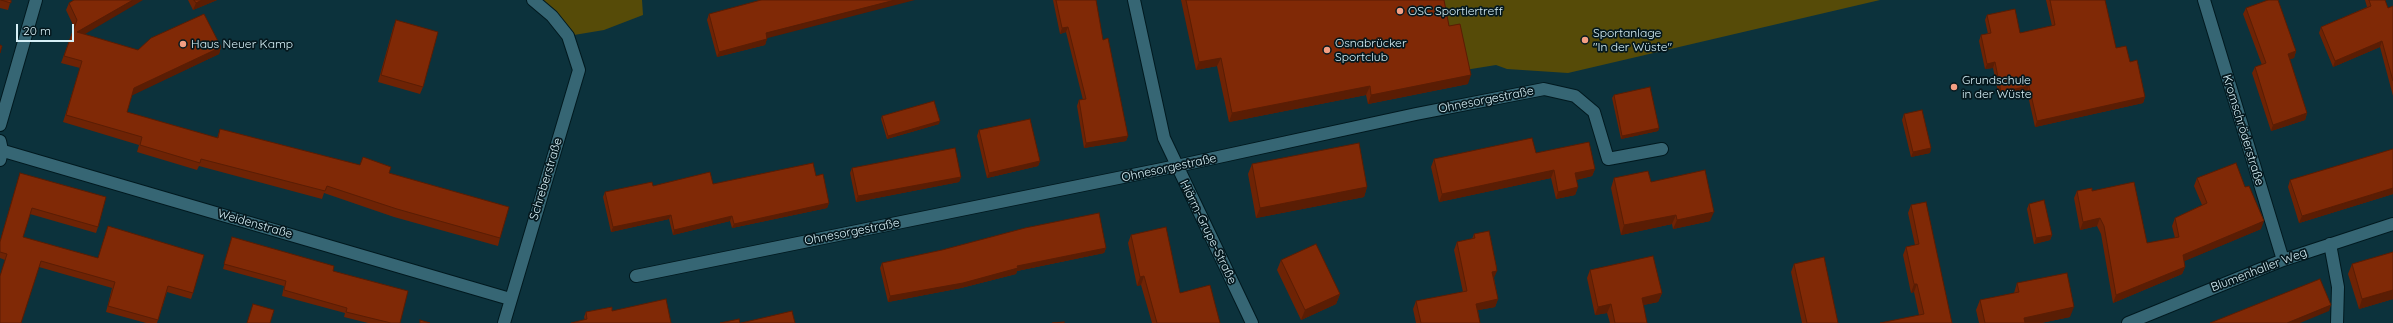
<!DOCTYPE html>
<html>
<head>
<meta charset="utf-8">
<style>
  body { margin:0 }
  #map { position:relative; width:2393px; height:323px; overflow:hidden; background:#0c323c; font-family:Quicksand,sans-serif }
  canvas { display:block }
  .scale { position:absolute; left:16px; top:24px; width:58px; height:18px; box-sizing:border-box; border:2px solid #d7f0f7; border-top:0; padding-left:5px; font-size:12px; line-height:14px; white-space:nowrap; color:#d7f0f7; -webkit-text-stroke:3px #05181e; paint-order:stroke }
</style>
</head>
<body>
<div id="map">
<canvas width="2393" height="323"></canvas>
<div class="scale">20 m</div>
</div>
<script>
const c = document.querySelector('canvas').getContext('2d');
c.lineJoin = 'round';
function fillPath(path, color) { c.fillStyle = color; c.fill(path, 'evenodd'); }
const shape = rows => new Path2D(rows.map(r => 'M' + r).join(''));
function trace(path, color, width, dash) { c.strokeStyle = color; c.lineWidth = width; c.lineCap = dash ? 'butt' : 'round'; c.setLineDash(dash || []); c.stroke(path); }
function drawText(font, color, halo, rows, align = 'center') {
  c.font = font + ' Quicksand,sans-serif'; c.lineWidth = 3.5; c.setLineDash([]); c.textBaseline = 'middle'; c.strokeStyle = halo; c.fillStyle = color; for (const [text, x, y, turn = 0] of rows) {
    c.save(); c.translate(x, y); c.rotate((+turn || 0) * Math.PI / 180); c.textAlign = isNaN(turn) ? turn : align; if (halo) c.strokeText(text, 0, 0); c.fillText(text, 0, 0); c.restore();
  }
}
fillPath(shape([
  [533,0,642,0,643,15,604,30,568,36],
  [1439,0,1880,0,1568,73,1507,69,1496,65,1465,70,1446,34]
]), '#564b08');
const street = shape([
  [1134,0,1164,138,1252,323],
  [2204,0,2283,260],
  [0,125,36,0],
  [0,141,2,150,0,160],
  [0,150,510,299],
  [2330,244,2338,287,2337,323],
  [636,276,1177,166,1416,114,1544,89,1575,96,1594,112,1608,159,1662,149],
  [504,323,579,70,568,36,552,16,533,0],
  [2128,323,2283,260,2393,224]
]);
trace(street, '#01191f', 14);
trace(street, '#366674', 12);
fillPath(shape([
  [0,0,11,0,8,10,0,8],
  [188,0,217,0,193,10],
  [1053,0,1096,0,1103,40,1128,136,1126,141,1084,148,1077,106,1079,100,1083,100,1066,32,1060,34],
  [1181,0,1444,0,1449,26,1468,84,1368,104,1366,95,1229,122,1217,66,1196,70],
  [2046,0,2105,0,2116,48,2130,62,2145,97,2143,103,2035,127,2027,91,1999,97,1993,68,1985,69,1979,41,1981,35,1988,34,1985,20,1987,15,2020,33,2052,26],
  [2365,0,2385,0,2388,8,2393,6,2393,96,2380,47,2333,67,2319,33,2321,27,2367,7],
  [69,3,84,34,138,50,221,47,219,54,132,95,127,112,217,138,220,129,389,173,500,238,498,246,394,217,324,193,322,199,199,166,197,170,137,152,139,145,63,122,80,68,61,63,74,27,66,10],
  [2246,8,2296,51,2294,58,2289,59,2307,113,2305,120,2271,131,2252,73,2255,67,2262,65,2243,14],
  [709,14,767,38,765,45,717,57,707,20],
  [396,20,423,87,420,94,378,82,393,28],
  [1614,95,1659,128,1658,131,1621,139,1612,98],
  [1904,114,1931,148,1930,153,1911,157,1902,120],
  [882,116,939,124,887,139,881,119],
  [979,130,1040,161,1038,166,987,178,977,136],
  [2393,149,2393,194,2299,223,2288,187,2290,180],
  [1536,153,1595,169,1592,176,1576,180,1578,187,1575,195,1556,199,1551,178,1439,202,1431,167,1434,159],
  [1252,164,1367,187,1364,197,1256,218,1248,174],
  [852,168,961,177,959,182,856,202,850,173],
  [20,173,98,227,96,233,30,214,23,237,193,293,191,299,167,292,157,323,146,323,106,312,112,288,39,267,5,260,0,258,0,241],
  [816,176,829,203,827,208,732,228,730,221,673,235,669,219,611,232,603,197,605,192,653,186,713,184],
  [1614,178,1651,182,1710,221,1673,229,1672,224,1621,235,1611,188],
  [2197,178,2261,229,2184,261,2185,267,2182,274,2113,303,2101,234,2097,226,2080,230,2074,198,2077,191,2092,191,2147,243,2175,238,2172,226,2175,218,2202,205,2194,186],
  [2029,204,2052,235,2050,240,2034,244,2027,209],
  [1911,205,1952,323,1919,315,1914,292,1911,293,1903,255,1906,247,1915,245,1908,213],
  [1474,234,1494,278,1498,299,1495,307,1478,310,1480,323,1416,323,1413,309,1416,301,1463,292,1454,250,1457,242,1472,239],
  [1131,235,1180,293,1220,323,1152,323,1141,285,1137,286,1128,243],
  [232,237,333,271,400,323,368,323,344,317,345,313,282,296,284,286,223,269],
  [1106,248,1104,253,1017,271,1016,274,961,288,888,302,880,268,882,263,942,250],
  [2393,252,2393,299,2359,309,2348,274,2352,264],
  [1281,260,1340,294,1336,304,1301,320,1277,270],
  [1794,264,1838,323,1802,323,1791,272],
  [1590,270,1662,293,1658,302,1643,305,1647,323,1610,323,1607,313,1595,315,1587,278],
  [2017,283,2070,317,2041,323,1979,323,1976,310,1980,300,2014,293],
  [612,311,585,320,584,317,586,312]
]), '#6e2305');
fillPath(shape([
  [133,0,143,0,75,40,77,32],
  [202,0,217,0,193,10,196,3],
  [895,0,915,0,764,39,766,33],
  [1068,27,1066,32,1060,34,1062,28],
  [767,39,765,45,717,57,719,52],
  [2382,41,2380,47,2333,67,2335,61],
  [221,47,219,54,131,96,134,88],
  [2296,51,2294,58,2285,61,2288,54],
  [1221,58,1217,66,1196,70,1199,62],
  [1995,62,1993,68,1985,69,1987,64],
  [1471,75,1468,84,1368,104,1371,95],
  [1370,86,1366,95,1229,122,1232,113],
  [2029,86,2027,91,1999,97,2001,92],
  [2145,97,2143,103,2035,127,2037,121],
  [2307,113,2305,120,2271,131,2273,125],
  [940,121,939,124,887,139,888,136],
  [1659,128,1658,131,1621,139,1622,136],
  [1128,136,1126,141,1084,148,1086,143],
  [1931,148,1930,153,1911,157,1913,152],
  [1040,161,1038,166,987,178,989,173],
  [1595,169,1592,176,1572,181,1575,173],
  [1554,170,1551,178,1439,202,1442,194],
  [961,177,959,182,856,202,858,196],
  [1367,187,1364,197,1256,218,1260,208],
  [1578,187,1575,195,1556,199,1558,192],
  [2393,188,2393,194,2299,223,2302,216],
  [829,203,827,208,732,228,734,224],
  [1714,212,1710,221,1673,229,1677,220],
  [671,215,669,219,611,232,613,227],
  [1676,215,1672,224,1621,235,1624,225],
  [732,216,730,221,673,235,674,230],
  [2100,218,2097,226,2080,230,2083,222],
  [2264,221,2261,229,2180,263,2183,255],
  [2052,235,2050,240,2034,244,2036,238],
  [1106,248,1104,253,1017,271,1016,274,961,288,888,302,890,296,1017,266],
  [2185,267,2182,274,2113,303,2116,295],
  [1497,271,1494,278,1492,272],
  [1144,276,1141,285,1137,286,1140,277],
  [1914,284,1917,284,1914,292,1911,293],
  [2393,290,2393,299,2359,309,2362,299],
  [1662,293,1658,302,1639,306,1642,298],
  [1340,294,1336,304,1301,320,1305,310],
  [1498,299,1495,307,1473,311,1476,304],
  [1611,304,1607,313,1595,315,1598,307],
  [2331,305,2329,311,2300,323,2287,323],
  [2074,307,2070,317,2041,323,2022,323,2024,318]
]), '#5a1d04');
const building = shape([
  [1,0,11,0,11,3,1,0],
  [74,0,133,0,77,32,138,50,151,38,204,14,221,47,134,88,127,112,218,138,220,129,360,165,363,157,391,167,389,173,509,207,500,238,397,209,327,186,325,191,201,159,200,163,140,145,142,137,66,115,82,61,64,56,77,20,69,3,74,0],
  [194,0,202,0,196,3,194,0],
  [761,0,895,0,766,33,767,39,719,52,709,14,761,0],
  [1056,0,1096,0,1103,40,1108,38,1128,136,1086,143,1079,100,1086,99,1068,27,1062,28,1056,0],
  [1186,0,1444,0,1449,26,1460,24,1471,75,1371,95,1370,86,1232,113,1221,58,1199,62,1186,0],
  [2050,0,2105,0,2116,48,2126,46,2130,62,2137,60,2145,97,2037,121,2029,86,2001,92,1995,62,1987,64,1981,35,1991,33,1987,15,2015,9,2020,33,2055,25,2050,0],
  [2268,0,2278,0,2296,51,2288,54,2307,113,2273,125,2255,67,2266,63,2246,8,2268,0],
  [2369,0,2385,0,2388,8,2393,6,2393,81,2382,41,2335,61,2321,27,2371,6,2369,0],
  [396,20,438,32,423,87,381,75,396,20],
  [0,45,2,46,0,53,0,45],
  [1650,87,1659,128,1622,136,1614,95,1650,87],
  [934,101,940,121,888,136,882,116,934,101],
  [1922,110,1931,148,1913,152,1904,114,1922,110],
  [1030,119,1040,161,989,173,979,130,1030,119],
  [1532,138,1536,153,1589,142,1595,169,1575,173,1578,187,1558,192,1554,170,1442,194,1434,159,1532,138],
  [1359,143,1367,187,1260,208,1252,164,1359,143],
  [955,148,961,177,858,196,852,168,955,148],
  [2393,149,2393,188,2302,216,2290,180,2393,149],
  [813,163,816,176,823,174,829,203,734,224,732,216,674,230,671,215,613,227,605,192,652,182,653,186,710,172,713,184,813,163],
  [2236,163,2245,187,2249,186,2264,221,2183,255,2185,267,2116,295,2104,226,2100,218,2083,222,2077,191,2092,188,2092,191,2134,182,2147,243,2179,237,2175,218,2207,203,2197,178,2236,163],
  [1705,170,1714,212,1677,220,1676,215,1624,225,1614,178,1648,171,1651,182,1705,170],
  [20,173,106,197,98,227,32,208,23,237,98,258,108,226,204,255,193,293,168,286,158,320,108,306,115,282,41,261,21,323,0,323,0,276,7,254,0,252,0,242,20,173],
  [2044,200,2052,235,2036,238,2029,204,2044,200],
  [1926,202,1952,323,1880,323,1924,314,1917,284,1914,284,1906,247,1919,244,1911,205,1926,202],
  [1099,213,1106,248,1017,266,1018,268,963,283,890,296,882,263,942,250,1025,228,1099,213],
  [1166,227,1180,293,1210,285,1220,323,1157,323,1144,276,1140,277,1131,235,1166,227],
  [1489,231,1496,265,1497,271,1492,272,1498,299,1476,304,1480,323,1421,323,1416,301,1467,291,1457,242,1475,238,1474,234,1489,231],
  [232,237,334,266,333,271,408,291,400,323,391,323,346,312,347,308,284,290,286,281,224,264,232,237],
  [1316,244,1340,294,1305,310,1281,260,1316,244],
  [2393,252,2393,290,2362,299,2352,264,2393,252],
  [1653,256,1662,293,1642,298,1647,323,1615,323,1611,304,1598,307,1590,270,1653,256],
  [1824,257,1838,323,1807,323,1794,264,1824,257],
  [2067,273,2074,307,2024,318,2025,323,1985,323,1980,300,2019,292,2017,283,2067,273],
  [2320,279,2331,305,2287,323,2210,323,2320,279],
  [666,299,671,323,571,323,587,319,586,312,612,307,612,311,666,299],
  [253,304,274,310,270,323,247,323,253,304],
  [792,311,795,323,741,323,792,311],
  [739,319,740,323,720,323,739,319],
  [420,320,430,323,420,323,420,320],
  [1064,322,1064,323,1052,323,1064,322]
]);
fillPath(building, '#802906');
trace(building, '#5a1d04', 1);
for (const [x, y, r, color] of [
  [1400,11,4,"#f39f84"],
  [1585,40,4,"#f39f84"],
  [183,44,4,"#f39f84"],
  [1327,50,4,"#f39f84"],
  [1954,87,4,"#f39f84"]
]) { const dot = new Path2D(); dot.arc(x, y, r, 0, 2 * Math.PI); c.fillStyle = color; c.fill(dot); trace(dot, '#05181e', 1.5); }
drawText('12px', '#d7f0f7', '#05181e', [
  ["OSC Sportlertreff",1408,11],
  ["Sportanlage",1593,33],
  ["\"In der Wüste\"",1593,47],
  ["Osnabrücker",1335,43],
  ["Sportclub",1335,57],
  ["Haus Neuer Kamp",191,44],
  ["Grundschule",1962,80],
  ["in der Wüste",1962,94]
], 'left');
drawText('12px', '#d7f0f7', '#05181e', [
  ["Ohnesorgestraße",1486,100,-11],
  ["Kromschröderstraße",2243,130,73],
  ["Ohnesorgestraße",1169,168,-12],
  ["Schreberstraße",546,179,-73],
  ["Weidenstraße",255,224,16],
  ["Ohnesorgestraße",852,232,-11],
  ["Hiärm-Grupe-Straße",1208,232,64],
  ["Blumenhaller Weg",2259,270,-21]
]);
</script>
</body>
</html>
